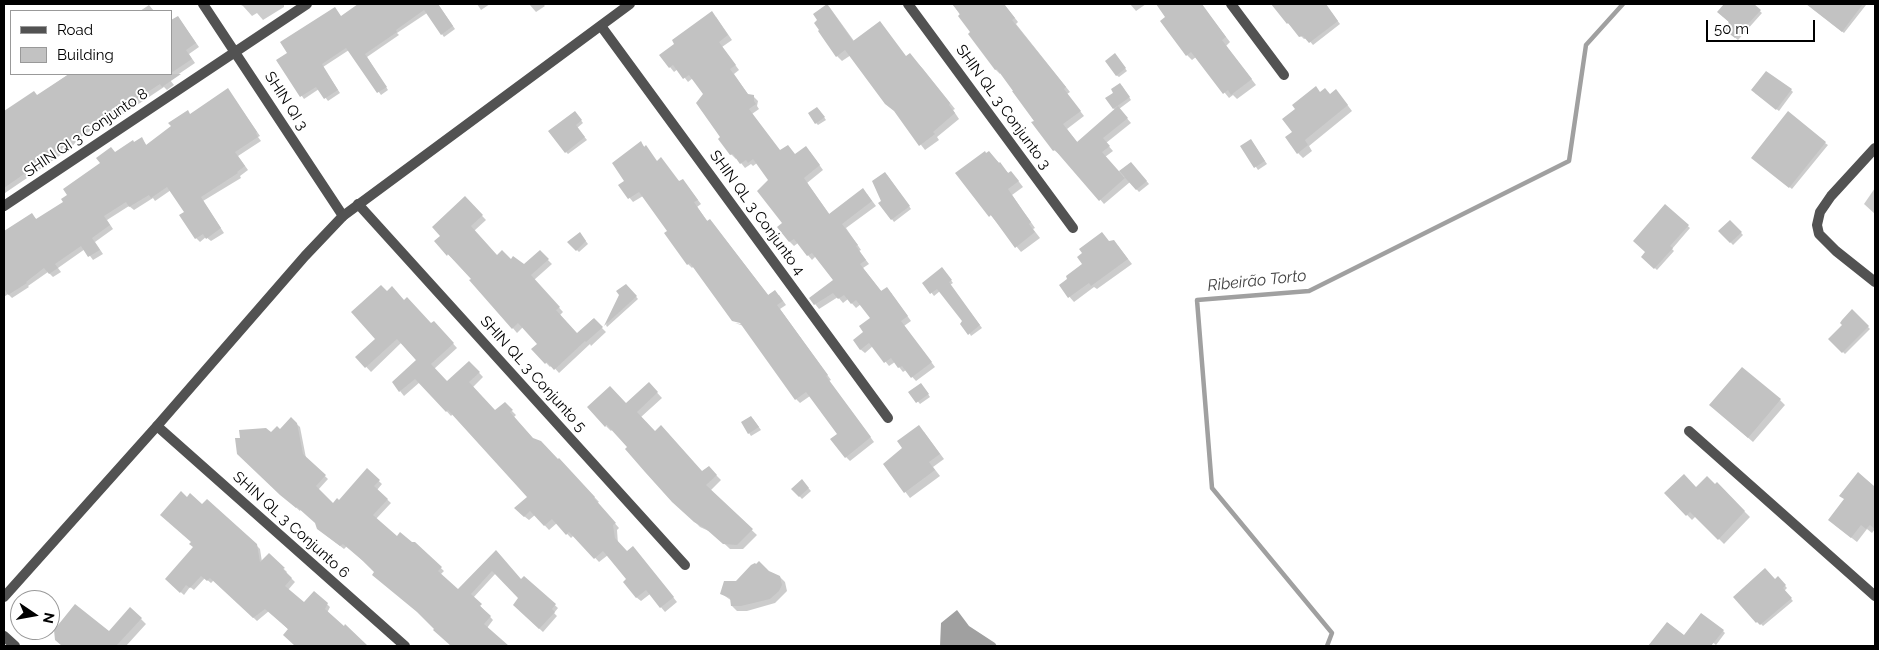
<!DOCTYPE html>
<html>
<head>
<meta charset="utf-8">
<style>
  body { margin:0 }
  #map { position:relative; width:1879px; height:650px; overflow:hidden; background:#fff; font-family:Raleway,sans-serif }
  canvas { display:block }
  .frame { position:absolute; inset:0; border:5px solid #000; pointer-events:none }
  .legend { position:absolute; left:10px; top:10px; width:162px; height:65px; box-sizing:border-box; background:#fff; border:1px solid #999; margin:0; padding:6px 9px; list-style:none; font-size:15px; color:#000 }
  .legend li { display:flex; align-items:center; gap:10px; height:25px }
  .legend b { width:25px; border:1px solid #999 }
  .north { position:absolute; left:10px; top:590px; width:50px; height:50px; box-sizing:border-box; background:#fff; border:1px solid #999; border-radius:50%; rotate:102deg; font-size:14px; font-weight:700; line-height:20px; text-align:center; color:#000 }
  .north::after { content:''; display:block; margin:auto; width:18px; height:22px; background:#000; clip-path:polygon(50% 0,100% 100%,50% 72%,0 100%) }
  .scale { position:absolute; left:1706px; top:20px; width:109px; height:22px; box-sizing:border-box; border:2px solid #000; border-top:0; padding-left:6px; font-size:15px; line-height:18px; white-space:nowrap; color:#000; -webkit-text-stroke:4px #fff; paint-order:stroke }
</style>
</head>
<body>
<div id="map">
<canvas width="1879" height="650"></canvas>
<div class="frame"></div>
<ul class="legend">
<li><b style="height:6px;background:#525252"></b>Road</li>
<li><b style="height:14px;background:#c2c2c2"></b>Building</li>
</ul>
<div class="north">N</div>
<div class="scale">50 m</div>
</div>
<script>
const c = document.querySelector('canvas').getContext('2d');
c.lineJoin = 'round';
function fillPath(path, color) { c.fillStyle = color; c.fill(path, 'evenodd'); }
const shape = rows => new Path2D(rows.map(r => 'M' + r).join(''));
function trace(path, color, width, dash) { c.strokeStyle = color; c.lineWidth = width; c.lineCap = dash ? 'butt' : 'round'; c.setLineDash(dash || []); c.stroke(path); }
function drawText(font, color, halo, rows, align = 'center') {
  c.font = font + ' Raleway,sans-serif'; c.lineWidth = 4; c.setLineDash([]); c.textBaseline = 'middle'; c.strokeStyle = halo; c.fillStyle = color; for (const [text, x, y, turn = 0] of rows) {
    c.save(); c.translate(x, y); c.rotate((+turn || 0) * Math.PI / 180); c.textAlign = isNaN(turn) ? turn : align; if (halo) c.strokeText(text, 0, 0); c.fillText(text, 0, 0); c.restore();
  }
}
fillPath(shape([
  [957,610,969,626,995,643,997,646,940,646,941,623]
]), '#a0a0a0');
fillPath(shape([
  [239,4,284,4,284,7,263,20,257,13,252,16,243,6],
  [361,4,438,4,455,29,444,37,427,13,397,33,399,35,367,57,388,90,381,95,349,50,323,67,340,93,328,101,319,89,304,99,277,61],
  [477,4,490,4,481,10],
  [529,4,543,4,545,6,536,12],
  [953,4,1004,4,1018,22,1016,24,1070,92,1067,94,1084,116,1067,129,1078,143,1115,110,1107,98,1122,86,1131,100,1119,109,1131,123,1106,143,1113,151,1105,157,1124,178,1131,163,1149,184,1139,192,1130,182,1104,204,1060,153,1059,154,1054,150,1001,72,1000,74,996,70],
  [1130,4,1146,4,1136,11],
  [1158,4,1201,4,1230,42,1226,46,1256,85,1237,99,1233,95,1229,98,1196,57,1192,60,1187,55,1167,17],
  [1272,4,1319,4,1321,7,1328,8,1340,24,1313,45,1307,38,1304,39,1288,23],
  [1726,4,1752,4,1762,13,1738,40,1727,31,1730,23,1718,12],
  [1807,4,1865,4,1866,5,1844,33],
  [149,5,154,11,140,11],
  [828,5,854,41,907,57,910,55,923,69,955,109,953,110,959,119,937,137,939,140,925,150,851,55,842,61,837,56],
  [178,17,199,47,189,54,195,63,170,80,174,85,167,90,164,87,107,125,104,122,79,138,71,148,5,193,4,192,4,119,69,74,171,74,171,22],
  [716,17,732,40,722,47,739,70,734,74,749,96,753,96,758,101,757,106,759,109,752,114,780,151,795,155,810,152,823,170,807,183,830,215,867,194,876,206,846,228,861,250,859,251,869,264,863,268,882,292,891,293,911,321,904,326,935,367,916,381,906,370,903,372,895,362,889,366,873,346,865,353,860,349,865,333,872,318,861,304,856,308,848,299,843,303,838,297,819,309,815,304,834,281,816,256,812,260,798,243,794,246,790,242,769,180,757,163,753,166,751,164,745,168,737,158,736,159,731,154,722,138,705,94,693,78,688,82,678,69,674,72,661,56],
  [1117,57,1127,71,1119,77,1116,75],
  [1336,90,1352,111,1309,146,1312,151,1303,158,1298,153,1294,133,1321,93,1330,95],
  [1791,90,1793,92,1779,111,1755,93],
  [231,94,260,136,258,137,261,141,238,156,248,170,240,176,241,178,203,201,224,233,211,241,206,237,200,242,196,238,185,212,171,190,155,201,153,198,134,210,129,206,107,220,113,229,95,242,103,254,93,260,85,249,58,268,61,272,53,277,48,272,28,286,29,287,12,298,8,294,4,297,4,232,32,215,37,220,64,202,116,153,142,139,147,146,191,115],
  [819,110,826,120,818,125,816,123],
  [577,115,583,123,577,128,587,140,568,154,566,152],
  [641,143,657,162,680,182,686,184,701,204,697,207,708,222,714,225,769,296,779,295,786,305,780,309,831,380,829,381,874,442,850,461,846,457,839,434,810,396,800,403,796,399,744,326,735,323,746,325,694,266,692,268,688,264,669,231,643,196,633,202,620,186,626,181],
  [1253,143,1267,164,1258,170,1242,146],
  [1825,143,1828,145,1792,189,1755,160],
  [989,152,1009,174,1016,178,1023,187,1012,195,1035,228,1033,229,1040,238,1021,252,957,174],
  [887,175,911,209,894,222,880,203,883,201],
  [1875,188,1875,214,1864,204],
  [465,198,486,220,474,231,497,256,524,266,540,252,552,264,534,280,563,312,560,315,577,334,593,319,606,332,591,346,590,344,559,373,552,365,550,367,533,349,539,344,523,327,517,333,472,279,435,241,441,236],
  [1665,206,1690,228,1672,249,1674,251,1657,270,1643,257,1647,252],
  [1730,221,1743,235,1733,245,1720,231],
  [582,236,588,244,579,252,569,242],
  [1109,242,1118,246,1132,264,1097,289,1094,287,1074,302,1060,286,1083,264,1084,253],
  [944,271,953,283,950,285,982,328,971,336,964,322,940,291,934,296,924,283],
  [626,285,638,299,607,327,606,325],
  [387,292,404,302,432,325,438,327,457,348,434,369,447,383,469,362,483,377,473,387,495,412,505,404,516,415,514,417,533,439,563,464,599,502,597,503,619,528,617,530,618,544,627,552,637,552,677,602,665,612,650,594,641,601,636,597,628,580,608,555,599,562,574,535,571,538,557,523,549,530,535,515,529,520,520,513,528,497,453,414,451,416,420,382,404,396,400,391,417,361,401,343,371,372,357,357,376,339],
  [1852,311,1870,329,1845,354,1830,339,1844,325],
  [649,384,662,398,641,417,655,432,702,473,708,467,721,480,710,491,757,535,743,549,730,549,713,533,700,527,653,480,629,447,613,429,611,431,606,426],
  [923,387,930,397,920,404,910,392],
  [1780,400,1785,405,1753,442,1716,410],
  [291,419,300,427,306,458,328,479,318,490,333,505,339,502,367,470,382,484,377,490,391,503,376,519,397,538,411,544,414,543,444,571,440,575,458,591,496,552,521,580,524,577,558,608,554,613,557,616,543,632,514,605,520,598,496,573,473,598,493,620,487,628,507,646,463,646,460,643,457,646,452,646,421,615,347,546,344,549,322,532,316,523,301,509,300,511,285,498,271,434,280,431],
  [753,419,761,430,751,436,749,433],
  [924,432,944,459,933,467,940,476,910,498,885,465],
  [1858,473,1875,487,1875,529,1872,533,1867,529,1857,542,1835,525],
  [802,481,811,491,802,499,793,489],
  [1717,484,1750,517,1724,544,1696,516,1692,520,1666,493,1715,486],
  [187,498,202,506,256,545,260,549,262,562,269,555,287,572,286,573,295,582,288,590,304,604,315,593,330,607,327,613,344,628,346,626,367,646,293,646,295,644,289,630,269,611,257,621,214,580,211,583,205,578,194,590,190,587,184,595,166,579,195,548,192,542],
  [780,577,785,582,787,591,775,603,747,611,737,611,732,606,732,601,722,594,736,582],
  [1775,580,1780,580,1787,588,1784,591,1793,601,1763,626,1760,623],
  [141,619,146,624,126,646,63,646,56,640,109,633],
  [1668,623,1684,636,1723,631,1725,633,1716,645,1709,639,1704,646,1650,646]
]), '#0003');
trace(shape([
  [1327,646,1332,633,1212,488,1197,300,1309,291,1569,161,1586,45,1623,4]
]), '#a0a0a0', 4.5);
fillPath(shape([
  [358,4,438,4,453,26,441,35,424,10,396,30,397,32,365,54,387,87,377,93,346,48,322,64,338,90,324,99,316,87,300,97,276,60,287,53,280,42,335,7,341,16],
  [827,4,853,41,880,21,906,56,910,53,950,103,949,105,955,113,933,132,935,134,919,146,894,111,885,104,845,50,836,57,818,31,819,30,814,23,817,20,813,14],
  [952,4,1004,4,1015,18,1012,20,1066,87,1064,89,1081,111,1063,124,1077,142,1118,106,1128,118,1103,138,1110,146,1102,152,1125,178,1099,201,1055,150,1053,151,1031,122,1034,121,1012,91,1013,91,997,69,995,70,968,34,970,32,958,16,960,14],
  [1156,4,1202,4,1226,37,1222,40,1252,79,1231,95,1228,90,1223,94,1191,52,1186,56,1160,21,1165,17],
  [1271,4,1326,4,1338,21,1309,43,1303,36,1299,37,1288,23,1287,24],
  [1724,4,1754,4,1761,10,1735,38,1723,29,1729,22,1717,12],
  [1806,4,1863,4,1842,32],
  [712,11,728,35,719,42,736,65,730,69,748,94,754,95,754,101,756,104,749,109,780,150,788,145,795,154,806,146,820,165,804,178,829,214,863,188,872,201,842,224,858,245,856,246,866,260,860,264,881,291,887,287,908,316,901,321,932,362,911,378,902,366,898,368,891,358,884,363,869,343,860,350,853,340,863,332,859,326,870,318,856,300,851,304,844,295,838,299,833,293,814,305,809,298,833,280,812,253,807,256,794,239,789,242,777,227,782,223,757,191,768,180,753,159,748,163,746,160,740,164,733,154,730,155,718,139,720,137,696,103,703,94,689,75,683,79,673,65,669,68,659,55,674,44,672,40],
  [178,16,196,43,186,50,192,59,171,73,171,20],
  [1115,53,1126,68,1116,76,1105,61],
  [1766,71,1792,89,1776,110,1751,90],
  [69,74,181,74,162,87,160,84,102,122,100,119,75,135,67,144,4,188,4,111,34,91,37,95],
  [1120,83,1130,97,1113,109,1105,98,1113,93,1111,89],
  [1316,86,1320,92,1325,88,1330,94,1336,89,1348,105,1305,140,1308,145,1297,154,1285,137,1292,132,1282,119,1295,109,1292,105],
  [228,88,257,132,256,133,258,137,235,152,245,166,237,172,238,173,201,197,221,228,206,239,203,234,195,239,179,215,184,212,167,187,151,198,149,195,129,207,126,202,104,216,110,225,92,238,100,250,88,257,81,246,55,264,58,268,49,274,44,268,26,282,27,283,8,295,4,288,4,231,32,213,36,219,63,202,61,199,67,195,63,189,100,163,96,158,111,147,115,152,133,140,134,142,142,137,146,145,171,126,168,123,188,110,190,114],
  [817,107,825,117,815,124,808,113],
  [575,111,582,120,576,125,585,137,565,153,548,131],
  [1788,111,1826,142,1789,188,1751,158],
  [1251,139,1265,161,1254,168,1240,146],
  [641,141,644,147,646,145,657,161,661,157,679,181,683,179,698,200,694,202,707,221,710,219,768,295,775,290,783,301,777,305,828,375,826,376,871,437,845,458,830,439,837,434,806,392,795,400,740,323,732,321,690,263,687,265,664,233,667,231,639,192,628,199,618,185,624,181,612,163],
  [985,151,986,153,989,151,999,163,1000,162,1008,173,1011,171,1019,181,1008,189,1023,211,1031,222,1029,224,1035,232,1015,248,991,215,989,217,955,173],
  [1131,162,1147,181,1136,190,1119,171],
  [885,172,910,206,891,220,878,203,881,201,872,181],
  [465,196,483,215,471,226,497,255,502,250,511,259,513,256,524,264,540,250,549,259,531,275,560,307,556,310,577,333,594,318,603,327,586,342,585,341,554,370,547,362,545,364,531,349,537,344,518,323,512,329,469,280,471,279,448,254,447,256,434,241,440,236,432,227],
  [1665,204,1689,225,1670,246,1673,248,1654,269,1641,257,1645,252,1633,241],
  [1730,220,1742,232,1730,243,1718,231],
  [580,232,586,241,576,251,567,242],
  [1102,232,1109,241,1114,240,1128,259,1091,286,1089,283,1068,298,1059,285,1067,279,1066,276,1082,264,1077,257,1082,253,1079,249],
  [942,267,952,280,949,282,980,325,968,335,960,324,962,321,937,289,930,294,922,283],
  [626,284,637,296,604,326,619,295,616,291],
  [381,285,387,291,392,286,404,300,407,297,431,323,434,321,454,343,431,364,447,381,469,361,480,372,469,382,495,410,505,402,513,410,510,412,533,438,541,441,558,459,559,458,595,497,594,498,616,523,613,525,615,538,627,551,633,546,674,597,660,608,646,590,636,598,623,582,626,579,603,551,594,559,569,532,566,535,552,519,544,526,530,511,524,517,514,508,527,497,448,410,446,412,415,379,399,392,392,382,416,360,397,339,365,368,355,357,375,339,351,312],
  [1852,309,1869,326,1842,353,1828,339,1842,325,1840,323,1842,320],
  [1742,367,1781,399,1748,438,1709,405],
  [649,382,658,392,637,412,655,431,661,425,702,471,709,466,717,475,706,485,753,529,737,545,723,544,706,529,694,522,672,502,645,472,625,449,627,447,607,425,605,427,587,407,610,386,626,403],
  [921,383,929,394,916,403,908,392],
  [751,416,759,427,748,434,741,422],
  [291,417,297,423,303,454,326,475,316,486,333,503,337,498,339,500,367,468,380,480,374,486,388,499,373,515,397,536,400,532,412,542,415,542,442,567,438,571,458,589,496,550,521,579,524,576,556,604,552,609,555,612,539,629,513,605,518,598,492,571,471,594,482,604,480,606,491,616,484,624,509,646,451,646,433,630,434,629,417,612,372,575,374,572,363,561,343,544,340,546,317,529,315,523,297,507,296,508,280,495,237,454,235,438,240,438,239,430,266,428,271,432,277,426,280,429],
  [919,425,940,454,929,462,935,470,904,493,883,464,902,448,897,441],
  [1858,472,1875,487,1875,529,1870,525,1866,529,1861,525,1851,538,1828,520,1844,499,1839,496],
  [1684,474,1696,487,1707,476,1715,484,1717,482,1745,511,1718,540,1690,512,1686,516,1664,493],
  [802,479,809,488,799,497,791,489],
  [181,491,187,497,190,493,202,504,207,499,257,544,260,562,269,553,285,568,283,569,292,578,285,586,304,602,314,591,328,603,325,609,344,626,345,624,368,646,295,646,283,635,288,629,265,609,253,618,210,578,207,581,201,576,190,588,186,585,180,593,165,579,193,547,189,544,191,542,160,515],
  [759,561,769,571,780,576,782,585,779,591,770,599,741,606,731,606,730,598,720,594,724,581,736,581,751,565,755,563,756,564],
  [1765,568,1775,579,1778,576,1786,585,1783,588,1792,598,1760,625,1757,622,1756,623,1733,597],
  [75,604,109,631,130,607,142,618,116,646,62,646,55,640,54,630],
  [1701,613,1724,630,1711,646,1648,646,1667,622,1684,635]
]), '#c2c2c2');
trace(shape([
  [203,4,343,216],
  [908,4,1073,228],
  [1231,4,1284,75],
  [601,26,888,418],
  [1875,148,1831,196,1820,212,1817,225,1819,234,1836,251,1875,282],
  [358,204,685,565],
  [4,206,307,4],
  [157,426,405,646],
  [1689,431,1875,596],
  [4,636,15,646]
]), '#525252', 10);
trace(shape([
  [4,597,157,426,305,256,343,216,630,4]
]), '#525252', 10);
drawText('15px', '#000', '#fff', [
  ["SHIN QI 3",286,101,57],
  ["SHIN QL 3 Conjunto 3",1003,107,54],
  ["SHIN QI 3 Conjunto 8",86,133,-34],
  ["SHIN QL 3 Conjunto 4",757,213,54],
  ["SHIN QL 3 Conjunto 5",533,374,48],
  ["SHIN QL 3 Conjunto 6",291,525,42]
]);
drawText('italic 16px', '#414141', '#fff', [
  ["Ribeirão Torto",1257,281,-6]
]);
</script>
</body>
</html>
